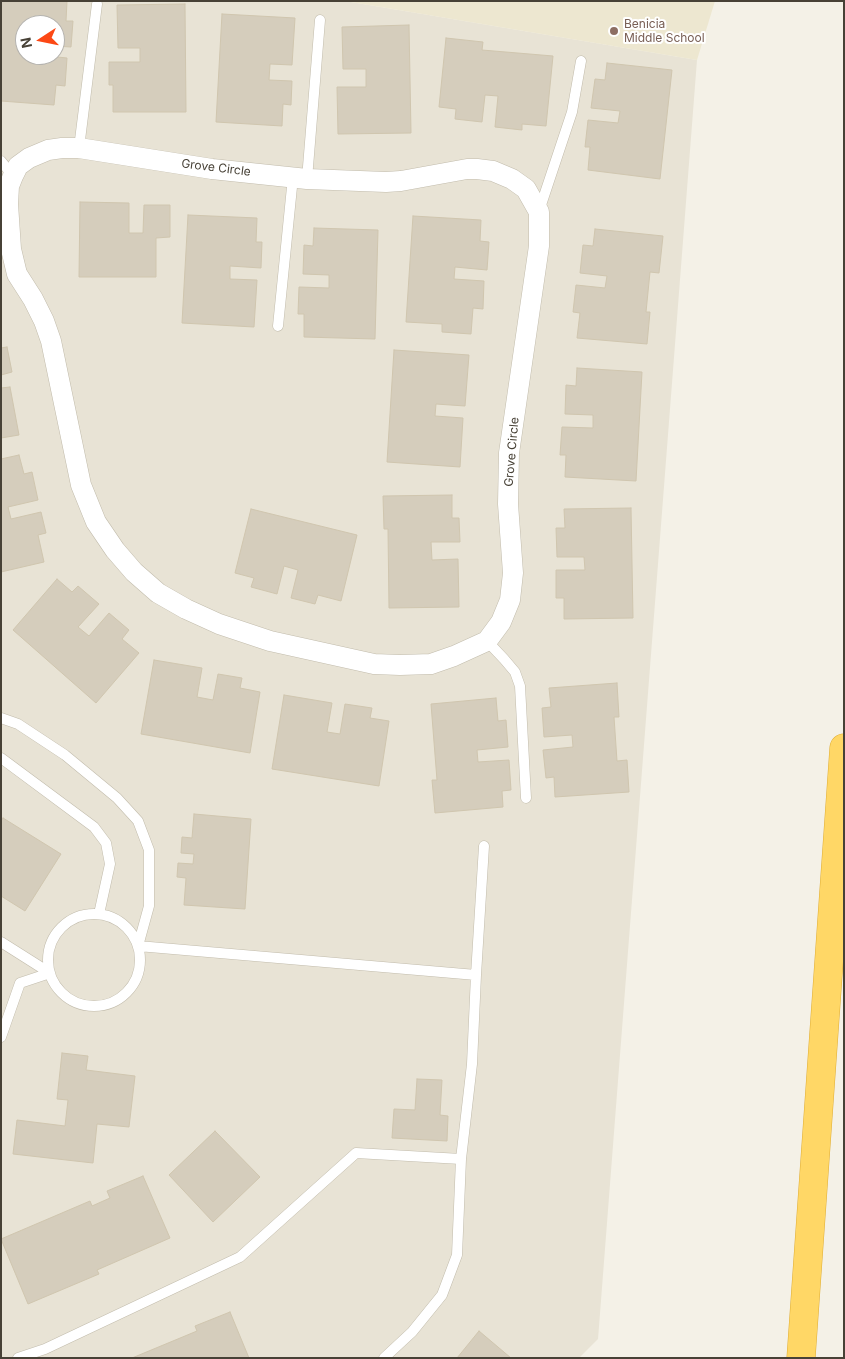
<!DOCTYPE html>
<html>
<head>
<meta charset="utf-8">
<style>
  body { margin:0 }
  #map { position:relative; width:845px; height:1359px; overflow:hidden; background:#f4f1e7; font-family:Inter,sans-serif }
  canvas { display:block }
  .frame { position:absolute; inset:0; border:2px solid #474136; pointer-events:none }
  .north { position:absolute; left:15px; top:15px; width:50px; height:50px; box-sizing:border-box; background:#fff; border:1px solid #b5b3af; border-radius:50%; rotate:259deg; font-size:14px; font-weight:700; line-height:20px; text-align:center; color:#474136 }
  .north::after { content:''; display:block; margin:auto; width:18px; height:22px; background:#fc4815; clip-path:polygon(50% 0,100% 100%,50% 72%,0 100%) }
</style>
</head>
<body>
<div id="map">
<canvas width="845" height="1359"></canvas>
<div class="frame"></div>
<div class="north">N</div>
</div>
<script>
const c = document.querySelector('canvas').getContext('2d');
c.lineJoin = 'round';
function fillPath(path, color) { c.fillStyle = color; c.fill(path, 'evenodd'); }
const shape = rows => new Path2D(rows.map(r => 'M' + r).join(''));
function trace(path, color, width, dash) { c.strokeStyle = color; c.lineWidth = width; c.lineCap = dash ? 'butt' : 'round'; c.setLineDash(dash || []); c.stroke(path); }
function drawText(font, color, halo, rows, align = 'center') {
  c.font = font + ' Inter,sans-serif'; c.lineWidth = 4; c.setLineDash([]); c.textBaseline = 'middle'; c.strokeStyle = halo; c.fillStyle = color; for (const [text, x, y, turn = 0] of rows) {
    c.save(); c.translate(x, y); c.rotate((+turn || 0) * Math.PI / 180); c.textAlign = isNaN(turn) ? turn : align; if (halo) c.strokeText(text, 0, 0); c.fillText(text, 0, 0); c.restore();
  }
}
fillPath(shape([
  [1,1,345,1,697,60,598,1339,579,1358,1,1358],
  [25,25,55,25,55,55,25,55]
]), '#e8e3d5');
fillPath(shape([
  [345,1,715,1,697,60]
]), '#ede7d0');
const building = shape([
  [1,1,67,1,66,21,73,21,71,47,55,46,55,25,25,25,25,55,38,55,67,58,65,86,56,85,54,105,1,101,1,1],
  [185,4,186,112,113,112,113,85,109,85,109,62,140,62,140,48,118,48,117,5,185,4],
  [222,14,295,18,292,65,270,64,269,80,292,81,291,105,283,104,282,126,216,122,222,14],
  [409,25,411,133,338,134,337,87,366,87,366,69,343,69,342,27,409,25],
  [446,38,483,42,482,50,553,56,546,126,522,124,522,130,495,127,498,96,485,95,482,122,455,119,456,109,439,107,446,38],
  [607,63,672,70,660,179,588,170,590,147,585,147,588,120,618,123,620,111,591,108,595,79,605,80,607,63],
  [80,202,129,203,129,233,143,233,144,205,170,205,170,237,156,238,156,277,79,277,80,202],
  [188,215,257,218,256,242,262,242,261,268,230,266,230,279,257,280,254,327,182,323,188,215],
  [413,216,481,220,480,241,489,242,487,270,455,267,454,279,484,281,483,309,473,308,471,334,442,332,442,324,406,322,413,216],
  [314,228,378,230,375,339,304,337,304,314,298,314,299,287,329,288,329,275,303,274,304,245,313,246,314,228],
  [595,229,663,236,659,273,650,272,646,312,650,312,647,344,577,338,580,313,573,312,576,285,605,288,607,276,580,273,583,245,593,246,595,229],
  [7,347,12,372,1,375,1,348,7,347],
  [394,350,469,355,465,406,436,404,435,416,463,418,460,467,387,462,394,350],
  [577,368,642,372,636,481,565,477,566,455,560,455,562,427,593,428,593,415,565,414,566,385,576,386,577,368],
  [10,387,19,435,1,438,1,388,10,387],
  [19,455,24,474,32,472,38,500,8,507,11,519,41,512,46,533,38,535,44,562,1,572,1,459,19,455],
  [452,495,452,518,459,518,460,542,431,542,432,560,458,559,459,607,389,608,388,529,384,529,383,496,452,495],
  [631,508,633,618,564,619,564,598,556,598,556,570,585,570,584,557,557,557,556,528,565,528,564,509,631,508],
  [251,509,357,535,341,601,318,595,315,604,291,598,298,570,284,566,277,594,251,587,254,578,235,573,251,509],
  [57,579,72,592,78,586,99,604,78,627,89,636,109,613,129,630,122,639,139,653,96,703,13,630,57,579],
  [154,660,202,668,197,697,213,700,218,674,242,678,240,688,260,692,250,753,141,734,154,660],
  [617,683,619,717,614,717,617,761,627,760,629,792,555,797,554,777,546,778,543,750,573,747,572,735,544,737,542,708,551,707,549,688,617,683],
  [284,695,332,703,327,732,340,734,345,704,372,708,370,718,389,721,379,786,272,769,284,695],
  [496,698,498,721,506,720,508,747,477,750,478,762,509,760,511,790,502,791,503,807,435,813,432,780,437,780,431,704,496,698],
  [194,814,251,819,245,909,184,905,186,878,177,877,178,863,193,864,194,854,181,853,182,837,192,838,194,814],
  [3,818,61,854,25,911,1,896,1,821,3,818],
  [62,1053,88,1056,86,1070,135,1076,129,1127,97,1124,93,1163,13,1154,17,1120,65,1126,68,1100,57,1099,62,1053],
  [417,1079,442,1080,440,1115,448,1116,447,1141,392,1138,394,1109,415,1110,417,1079],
  [215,1131,260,1177,213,1222,169,1175,215,1131],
  [143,1176,170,1238,97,1270,99,1274,28,1304,1,1239,90,1201,92,1206,110,1198,107,1191,143,1176],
  [230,1312,249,1358,132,1358,197,1331,195,1326,230,1312],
  [479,1331,511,1358,457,1358,479,1331]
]);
fillPath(building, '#d5cdbc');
trace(building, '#d0c6af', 1);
const lane = shape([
  [79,148,97,4],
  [1,161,13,176],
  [307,179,320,20],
  [539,211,572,112,581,61],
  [278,326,293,177],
  [487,641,504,659,515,672,520,686,526,798],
  [1,718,18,724,65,755,117,798,138,821,149,850,149,906,138,946,476,975],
  [1,758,94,827,106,843,110,864,99,914],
  '48 960a46 46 0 1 1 92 0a46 46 0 1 1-92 0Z',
  [1,942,50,973],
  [1,1037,20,983,50,973],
  [18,1358,45,1349,240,1257,356,1153,461,1159],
  [384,1358,412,1332,442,1295,457,1255,461,1159,472,1064,476,975,484,846]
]);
const street = shape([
  [62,148,79,148,212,169,307,179,386,182,401,181,467,169,477,169,493,171,512,179,526,189,539,212,539,246,509,453,508,504,513,573,510,600,501,622,487,641,454,656,431,664,400,665,374,664,270,641,219,624,186,609,158,593,134,572,115,550,96,522,81,485,51,341,44,321,33,299,17,274,11,249,8,204,9,186,13,176,18,166,29,158,48,150,62,148]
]);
const highway = shape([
  [801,1358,844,748]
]);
trace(lane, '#c2bcac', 11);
trace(street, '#c2bcac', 21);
trace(highway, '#dfad35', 29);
trace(lane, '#fff', 10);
trace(street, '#fff', 20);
trace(highway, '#ffd766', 28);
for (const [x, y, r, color] of [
  [614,31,5,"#8d6e63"]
]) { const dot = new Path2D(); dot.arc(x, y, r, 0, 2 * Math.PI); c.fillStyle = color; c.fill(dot); trace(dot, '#fff', 2); }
drawText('12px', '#785e54', '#fff', [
  ["Benicia",624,24],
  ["Middle School",624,38]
], 'left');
drawText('12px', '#474136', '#fff', [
  ["Grove Circle",216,168,7],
  ["Grove Circle",512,452,-85]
]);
</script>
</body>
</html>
